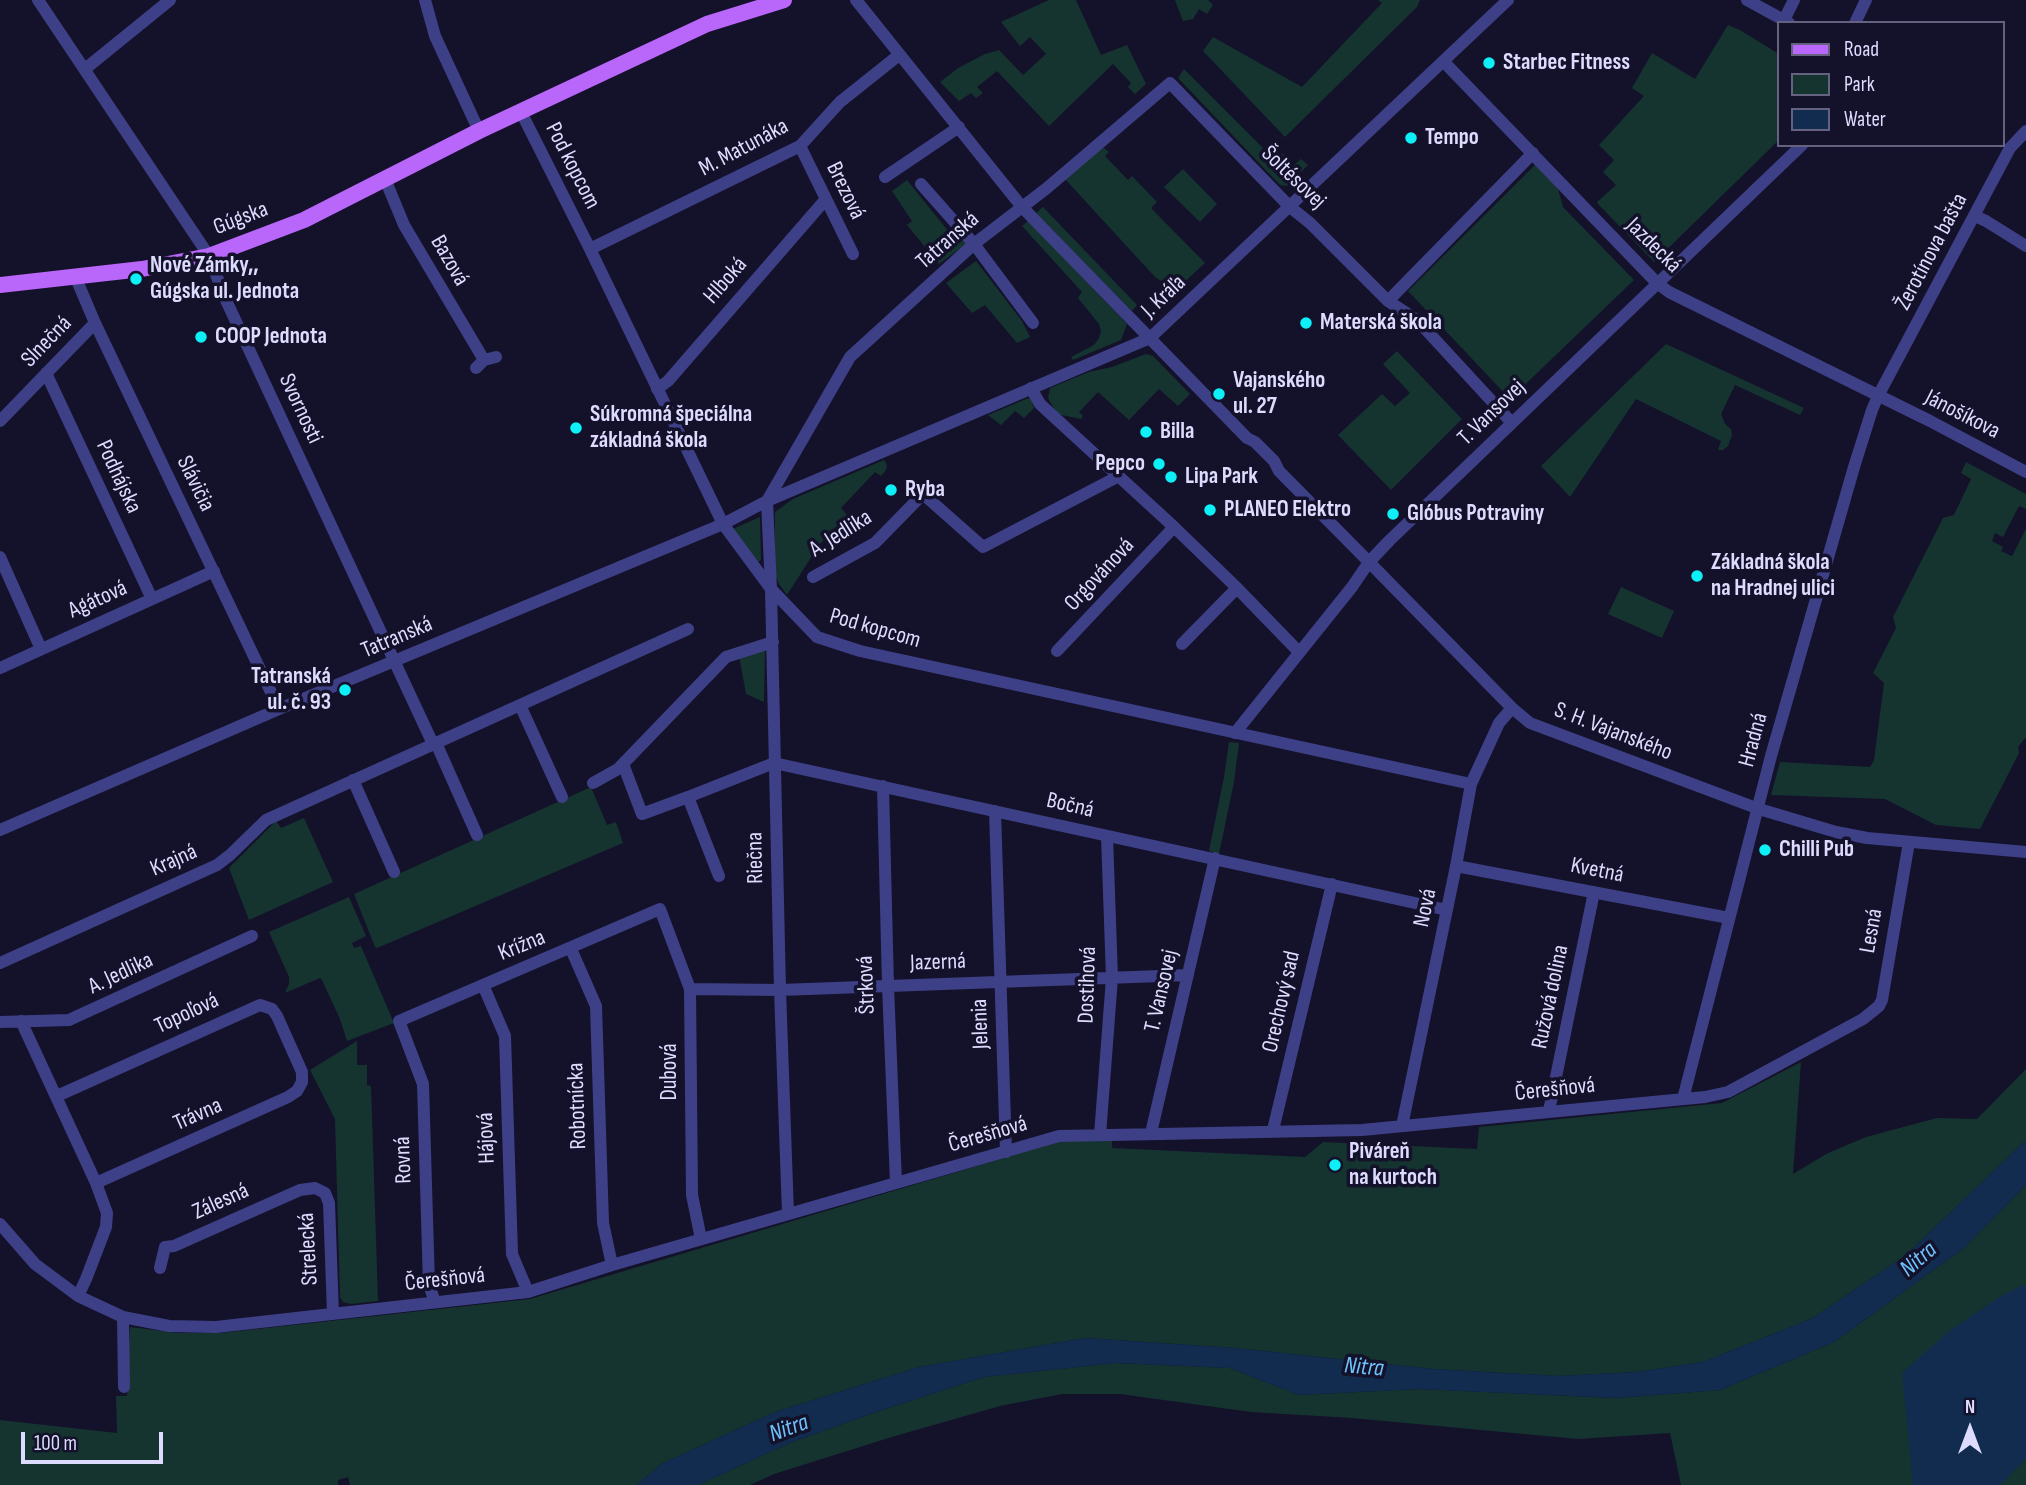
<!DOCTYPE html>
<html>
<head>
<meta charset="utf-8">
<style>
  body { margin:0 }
  #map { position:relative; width:2026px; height:1485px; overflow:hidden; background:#14112a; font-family:"Sofia Sans Condensed",sans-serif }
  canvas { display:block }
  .legend { position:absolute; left:1777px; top:21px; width:228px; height:126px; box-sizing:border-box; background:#14112a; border:2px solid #64627f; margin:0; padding:9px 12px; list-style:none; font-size:21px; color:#dddbfe }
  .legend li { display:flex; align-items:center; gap:14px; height:35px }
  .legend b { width:35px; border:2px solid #64627f }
  .north { position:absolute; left:1935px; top:1394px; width:70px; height:70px; -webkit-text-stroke:5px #14112a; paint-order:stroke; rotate:0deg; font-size:19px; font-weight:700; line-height:28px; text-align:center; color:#dddbfe }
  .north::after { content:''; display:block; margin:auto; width:24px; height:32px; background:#dddbfe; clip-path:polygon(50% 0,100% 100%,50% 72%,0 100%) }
  .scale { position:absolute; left:21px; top:1432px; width:142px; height:32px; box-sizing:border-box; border:4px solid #dddbfe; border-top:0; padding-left:9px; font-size:21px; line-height:24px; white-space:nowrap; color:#dddbfe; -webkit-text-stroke:5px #14112a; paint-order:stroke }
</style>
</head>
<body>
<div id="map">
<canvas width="2026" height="1485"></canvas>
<ul class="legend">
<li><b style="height:9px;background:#b966fa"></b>Road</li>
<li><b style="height:19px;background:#153430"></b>Park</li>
<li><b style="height:19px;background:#112c4f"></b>Water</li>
</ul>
<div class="north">N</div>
<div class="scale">100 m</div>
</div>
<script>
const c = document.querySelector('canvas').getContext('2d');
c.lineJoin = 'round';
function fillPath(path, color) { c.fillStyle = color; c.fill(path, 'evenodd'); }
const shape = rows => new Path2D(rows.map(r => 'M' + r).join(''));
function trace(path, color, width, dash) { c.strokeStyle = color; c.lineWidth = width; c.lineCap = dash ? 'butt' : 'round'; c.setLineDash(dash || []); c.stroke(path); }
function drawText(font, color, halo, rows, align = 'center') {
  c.font = font + ' "Sofia Sans Condensed",sans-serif'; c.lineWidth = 7; c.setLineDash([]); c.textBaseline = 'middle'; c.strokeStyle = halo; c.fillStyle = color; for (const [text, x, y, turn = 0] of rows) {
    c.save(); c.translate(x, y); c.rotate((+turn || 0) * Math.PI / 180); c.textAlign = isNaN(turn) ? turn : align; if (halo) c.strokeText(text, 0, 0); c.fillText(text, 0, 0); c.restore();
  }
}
fillPath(shape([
  [1049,0,1076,0,1101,55,1127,45,1146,84,1135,94,1128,87,1131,83,1113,64,1049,126,997,71,977,87,983,93,976,98,971,93,959,101,940,82,958,68,985,54,999,50,1023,75,1046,54,1030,37,1020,46,1001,22],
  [1175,0,1208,0,1213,5,1207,14,1199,9,1193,19,1183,21],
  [1378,0,1420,0,1417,7,1285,137,1203,51,1213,37,1302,87,1382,3],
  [1728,25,1740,30,1779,54,1779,140,1654,262,1598,204,1597,202,1616,185,1603,172,1614,160,1599,145,1644,96,1632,88,1652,53,1695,79],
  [1184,69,1274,159,1282,153,1294,165,1301,159,1308,165,1287,186,1280,185,1178,78],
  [1104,148,1109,152,1105,156,1128,180,1132,176,1157,202,1151,208,1205,263,1179,287,1169,286,1155,277,1065,179,1097,150],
  [1536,164,1557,185,1563,207,1634,280,1510,399,1408,291],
  [1183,169,1217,204,1200,222,1164,187],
  [907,180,949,232,955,228,966,244,939,264,907,225,912,221,892,191],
  [1043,207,1137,305,1132,311,1036,213],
  [1028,221,1127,324,1121,340,1073,360,1071,357,1094,345,1099,338,1101,331,1099,324,1078,298,1082,292,1022,226],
  [976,261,1022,321,1030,337,1017,343,985,305,972,313,946,283],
  [1666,344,1804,408,1800,415,1735,385,1721,414,1725,424,1731,429,1732,435,1728,446,1723,450,1718,450,1721,441,1636,399,1570,497,1541,466],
  [1397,351,1462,419,1391,490,1338,435,1382,394,1395,406,1410,393,1383,364],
  [1146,354,1153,356,1190,394,1178,406,1159,389,1129,420,1098,392,1079,412,1083,416,1081,419,1057,414,1048,398,1050,388,1089,372,1112,367],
  [1031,397,1034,408,1024,418,1015,411,1001,425,988,415],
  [884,460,887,465,886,470,881,476,875,472,841,508,847,515,819,545,787,595,779,584,775,574,775,512,793,499],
  [1966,462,2026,494,2026,509,2019,506,2003,537,1995,533,1992,541,2003,547,2001,551,2012,556,2026,529,2026,740,2025,738,2018,747,2019,753,1980,829,1936,825,1885,799,1771,795,1780,762,1870,767,1874,760,1884,683,1873,673,1896,628,1893,617,1943,518,1954,515,1971,479,1961,473],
  [760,517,761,560,758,562,733,529],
  [1621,587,1674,611,1662,638,1608,614],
  [765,650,764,702,746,694,739,656],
  [1229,742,1239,743,1234,782,1219,854,1209,851,1224,777],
  [591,787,607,825,616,822,623,843,377,948,375,947,354,894],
  [304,818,333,882,249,920,229,868,276,821,281,828],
  [349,897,366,936,352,943,354,948,361,946,394,1023,347,1041,340,1019,322,980,320,978,285,993,289,984,289,977,269,932],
  [357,1041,357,1065,367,1065,367,1085,371,1086,378,1301,351,1304,343,1302,340,1297,335,1119,310,1070],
  [1801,1062,1793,1174,1826,1154,1866,1137,1937,1118,1977,1119,2026,1069,2026,1140,1906,1255,1813,1318,1703,1362,1636,1372,1558,1376,1433,1369,1235,1348,1085,1338,919,1367,775,1412,661,1464,637,1485,350,1485,348,1477,338,1480,338,1485,0,1485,0,1420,117,1433,116,1396,127,1396,130,1327,178,1333,221,1333,530,1299,1058,1142,1112,1138,1112,1148,1305,1157,1323,1142,1477,1149,1479,1127,1722,1103],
  [2026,1185,2026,1485,1681,1485,1670,1433,1578,1439,1352,1418,1251,1412,1120,1394,1062,1394,1000,1406,895,1436,774,1474,750,1485,698,1485,792,1442,879,1411,984,1377,1116,1363,1230,1368,1299,1395,1419,1389,1616,1398,1720,1390,1834,1342,1964,1248]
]), '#153430');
fillPath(shape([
  [2026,1140,2026,1185,1964,1248,1834,1342,1720,1390,1616,1398,1419,1389,1299,1395,1230,1368,1116,1363,984,1377,879,1411,792,1442,698,1485,637,1485,661,1464,775,1412,919,1367,1085,1338,1235,1348,1433,1369,1558,1376,1636,1372,1703,1362,1813,1318,1906,1255],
  [2023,1285,2026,1286,2026,1459,2000,1485,1913,1485,1902,1373,1948,1332,1998,1298]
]), '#112c4f');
trace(shape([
  [38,0,209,256,225,298,433,744],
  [425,0,435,36,479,131],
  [856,0,1022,207,1247,438,1255,442,1274,461,1279,471,1369,562,1512,708,1530,723,1759,809,1836,832,1867,838,2026,852],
  [1747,0,1789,23],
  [1784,20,1794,0],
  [1855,23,1866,0],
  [1444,62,1657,283,1669,292,1930,421,2026,472],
  [85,69,170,0],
  [521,112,590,249,723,524,771,589,817,637,860,651,1471,784],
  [800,146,853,254],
  [885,177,959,127],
  [385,179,404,225,484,360],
  [921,184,974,244,1033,323],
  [1975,216,1986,221,2026,246],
  [590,249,800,146,840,102,899,55],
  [75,276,95,323,279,709],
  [1388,301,1533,153],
  [476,368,484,360,496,357],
  [46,373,152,599],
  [1031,388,1040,404,1174,527,1234,585,1299,652],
  [657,389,668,381,826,199],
  [0,421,95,323],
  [767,501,850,357,974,244,1047,188,1170,83,1290,207,1310,223,1388,301,1417,320,1511,422],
  [767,501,771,589,780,990,788,1214],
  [0,557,41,649],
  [813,577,875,543,923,494,983,547,1119,476],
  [1182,644,1237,588],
  [1057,651,1174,527],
  [0,668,214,571],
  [520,705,562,797],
  [1235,733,1352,587,1369,562,1390,540,1802,145],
  [436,743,477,835],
  [623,764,642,814,688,797],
  [353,780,394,872],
  [593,783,618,769,726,657,773,642],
  [883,786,888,986,896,1183],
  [995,811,1006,1152],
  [0,830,279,709,723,524,767,501,1150,338,1508,0],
  [1456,866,1729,918],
  [719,876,688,797,774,763,1447,910],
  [571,949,596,1006,603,1223,612,1265],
  [0,963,217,865,230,855,266,820,688,629],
  [483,985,505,1036,512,1254,528,1292],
  [690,989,780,990,1188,975],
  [21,1021,96,1183,107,1213,106,1227,86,1279,78,1296],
  [0,1022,69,1020,252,936],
  [57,1096,260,1005,272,1009,277,1016,302,1072,302,1082,297,1091,288,1097,96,1183],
  [1683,1099,1771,756,1854,467,1872,410,1878,396,2010,148,2026,131],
  [1549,1111,1594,892],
  [1402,1126,1456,866,1471,784,1499,723,1512,708],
  [1273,1130,1332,884],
  [1151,1133,1215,858],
  [1100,1135,1112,978,1107,836],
  [0,1224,35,1264,78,1296,123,1317,169,1326,216,1327,528,1292,612,1265,1059,1136,1362,1130,1705,1097,1728,1092,1863,1019,1879,1006,1882,1000,1909,842],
  [160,1268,165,1247,174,1246,300,1190,315,1188,325,1193,329,1203,333,1314],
  [435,1302,429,1285,423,1084,399,1021,660,909,690,989,692,1195,701,1239],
  [123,1317,124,1387]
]), '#3e4087', 12);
trace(shape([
  [0,285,142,269,209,256,304,220,479,131,707,24,784,0]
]), '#b966fa', 16);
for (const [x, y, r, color] of [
  [1489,63,7,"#0df0f8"],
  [1411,138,7,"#0df0f8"],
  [136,279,7,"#0df0f8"],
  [1306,323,7,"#0df0f8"],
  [201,337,7,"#0df0f8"],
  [1219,394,7,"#0df0f8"],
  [576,428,7,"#0df0f8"],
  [1146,432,7,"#0df0f8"],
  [1159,464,7,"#0df0f8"],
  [1171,477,7,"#0df0f8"],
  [891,490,7,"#0df0f8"],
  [1210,510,7,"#0df0f8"],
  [1393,514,7,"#0df0f8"],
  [1697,576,7,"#0df0f8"],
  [345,690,7,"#0df0f8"],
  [1765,850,7,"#0df0f8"],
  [1335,1165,7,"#0df0f8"]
]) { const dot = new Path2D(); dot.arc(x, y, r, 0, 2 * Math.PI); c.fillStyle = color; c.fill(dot); trace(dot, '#14112a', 2.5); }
drawText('bold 23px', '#dddbfe', '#14112a', [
  ["Starbec Fitness",1503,63],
  ["Tempo",1425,138],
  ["Nové Zámky,,",150,266],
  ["Gúgska ul. Jednota",150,292],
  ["Materská škola",1320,323],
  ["COOP Jednota",215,337],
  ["Vajanského",1233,381],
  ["ul. 27",1233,407],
  ["Súkromná špeciálna",590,415],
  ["základná škola",590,441],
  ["Billa",1160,432],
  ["Pepco",1145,464,"right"],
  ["Lipa Park",1185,477],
  ["Ryba",905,490],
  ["PLANEO Elektro",1224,510],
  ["Glóbus Potraviny",1407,514],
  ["Základná škola",1711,563],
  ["na Hradnej ulici",1711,589],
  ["Tatranská",331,677,"right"],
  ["ul. č. 93",331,703,"right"],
  ["Chilli Pub",1779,850],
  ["Piváreň",1349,1152],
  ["na kurtoch",1349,1178]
], 'left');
drawText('23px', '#dddbfe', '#14112a', [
  ["M. Matunáka",744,148,-28],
  ["Pod kopcom",572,166,63],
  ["Šoltésovej",1293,178,44],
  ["Brezová",845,191,64],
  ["Gúgska",241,219,-21],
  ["Tatranská",948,241,-41],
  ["Jazdecká",1653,246,45],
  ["Žerotínova bašta",1932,252,-62],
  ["Bazová",449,261,60],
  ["Hlboká",726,281,-49],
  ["J. Kráľa",1164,297,-43],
  ["Slnečná",47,342,-46],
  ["Svornosti",300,409,65],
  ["T. Vansovej",1492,413,-44],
  ["Jánošíkova",1962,415,27],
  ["Podhájska",118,477,65],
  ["Slávičia",195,484,64],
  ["A. Jedlika",841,534,-32],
  ["Orgovánová",1100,575,-47],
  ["Agátová",98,600,-24],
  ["Pod kopcom",875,629,16],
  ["Tatranská",397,638,-23],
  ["S. H. Vajanského",1613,732,21],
  ["Hradná",1754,740,-75],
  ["Bočná",1070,806,13],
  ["Riečna",756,858,-91],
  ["Krajná",174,861,-24],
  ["Kvetná",1597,871,11],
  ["Nová",1426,908,-78],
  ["Lesná",1872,931,-80],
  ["Krížna",522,946,-22],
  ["Jazerná",938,963,-2],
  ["A. Jedlika",121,974,-25],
  ["Štrková",867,985,-92],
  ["Dostihová",1088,985,-88],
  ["T. Vansovej",1162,991,-77],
  ["Ružová dolina",1551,997,-78],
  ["Orechový sad",1282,1002,-77],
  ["Topoľová",187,1014,-25],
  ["Jelenia",981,1024,-92],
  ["Dubová",670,1072,-90],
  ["Čerešňová",1555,1090,-6],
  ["Robotnícka",578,1106,-92],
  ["Trávna",198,1115,-24],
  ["Čerešňová",988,1135,-16],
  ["Hájová",487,1138,-92],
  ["Rovná",404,1160,-92],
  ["Zálesná",221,1202,-24],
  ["Strelecká",309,1249,-93],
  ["Čerešňová",445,1280,-6]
]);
drawText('italic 24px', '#6dc2fb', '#14112a', [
  ["Nitra",1919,1260,-41],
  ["Nitra",1364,1368,5],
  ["Nitra",789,1429,-20]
]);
</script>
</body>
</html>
